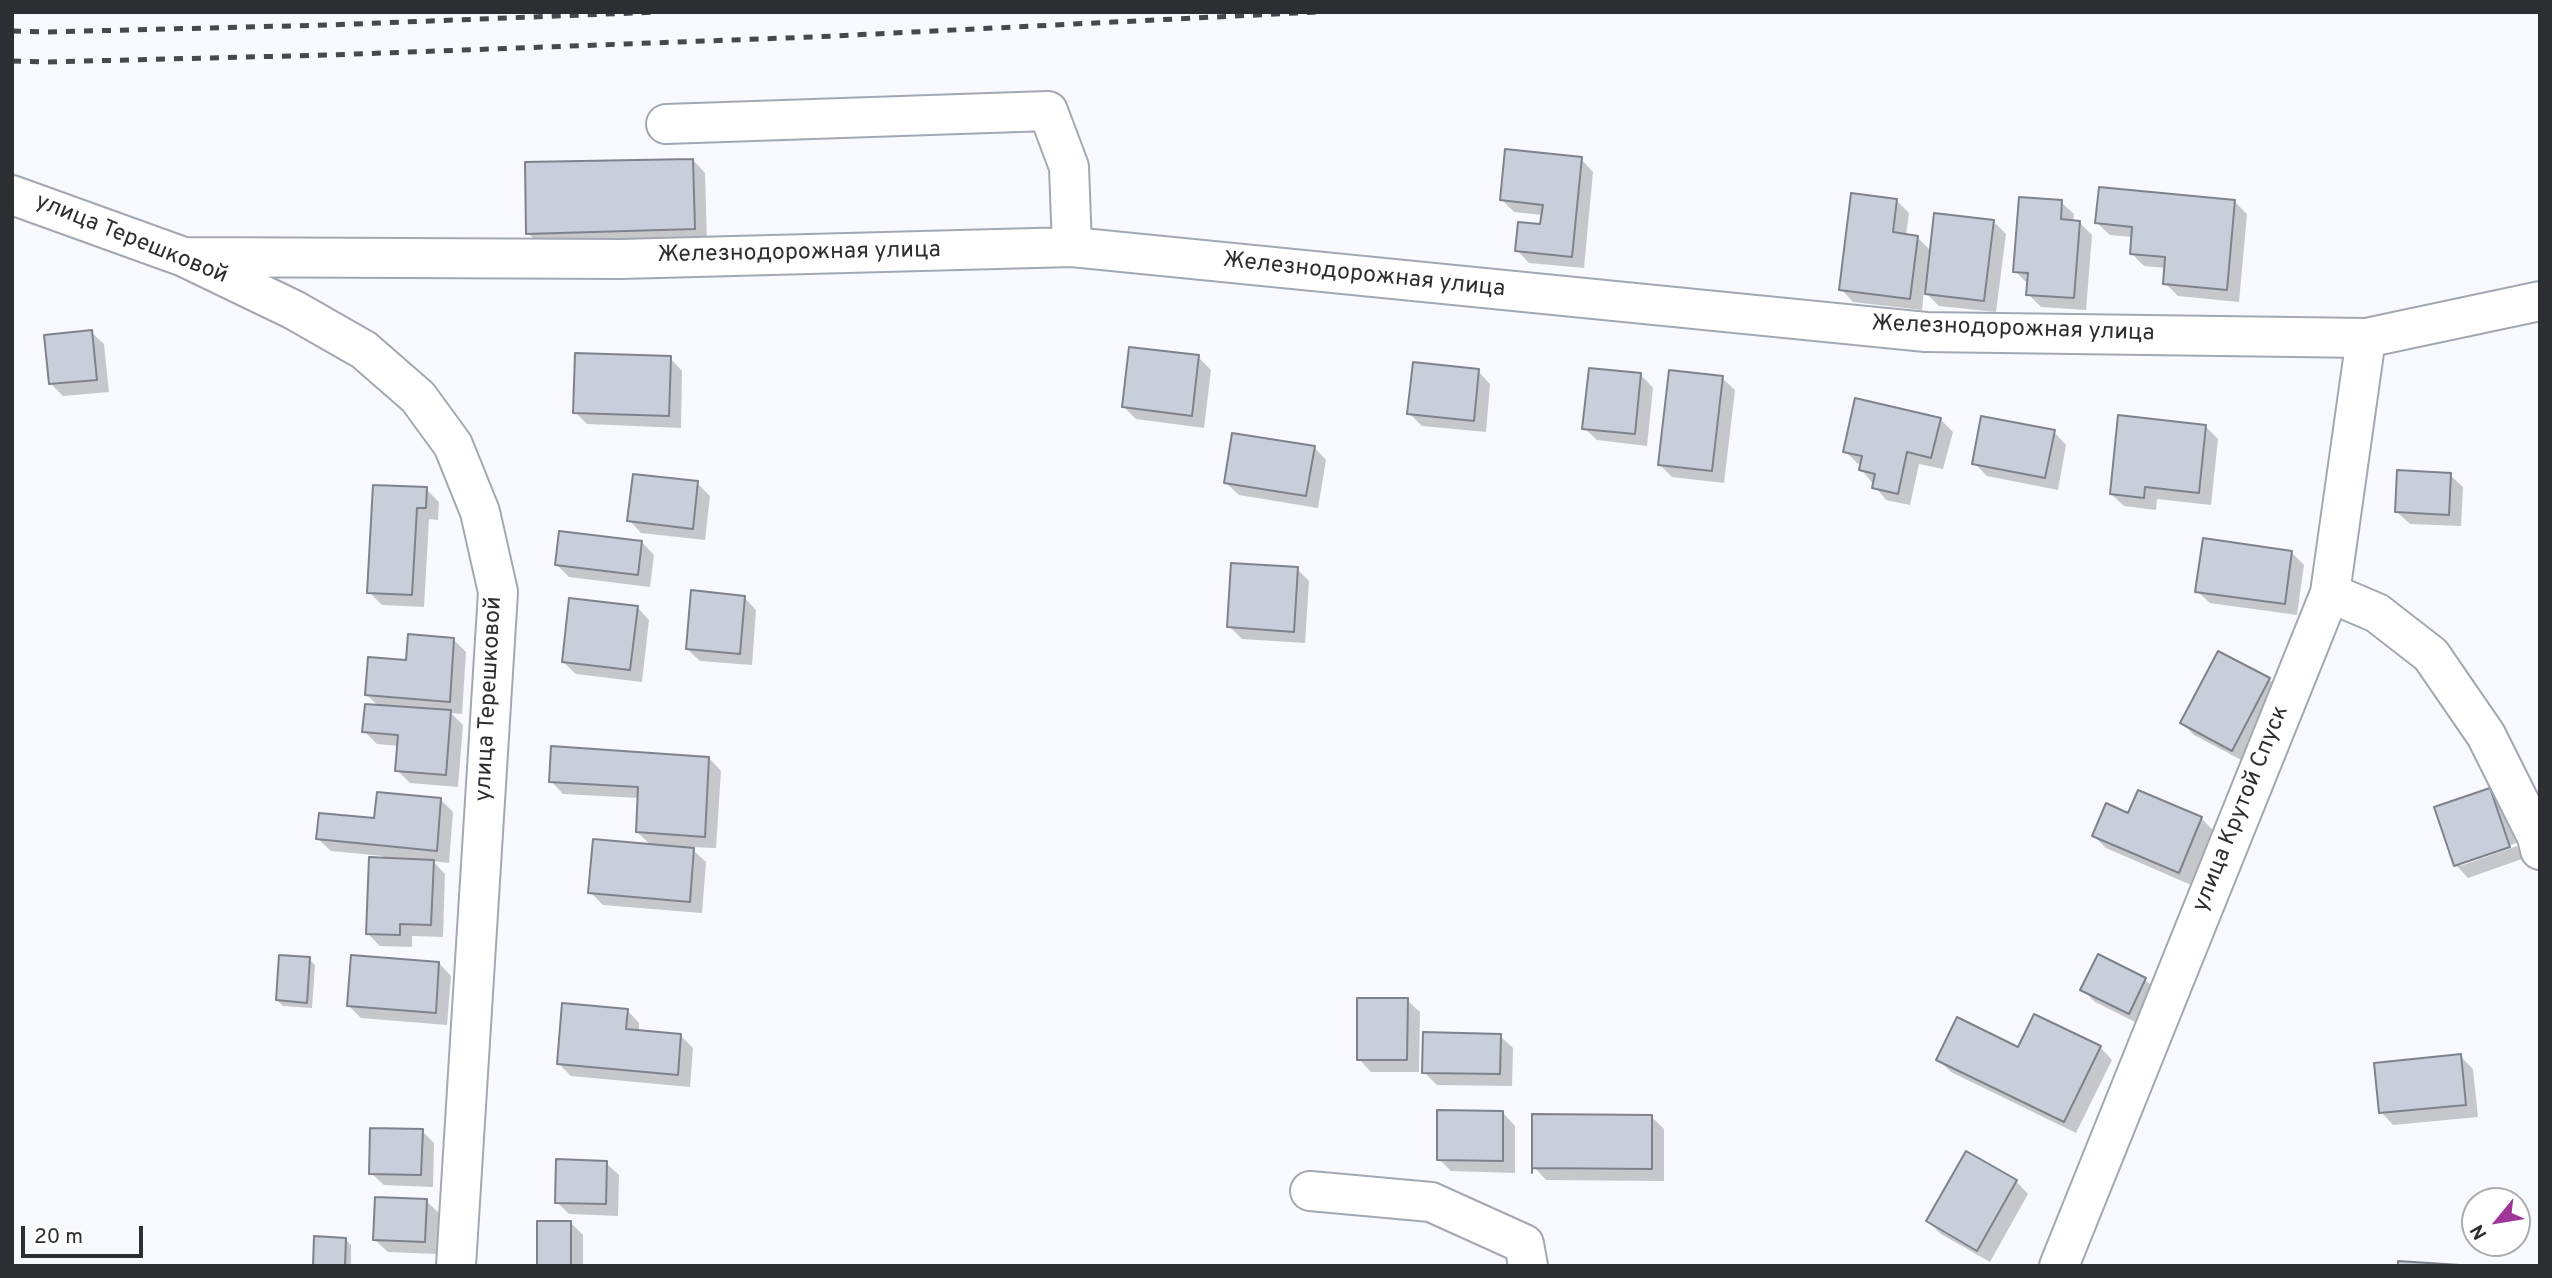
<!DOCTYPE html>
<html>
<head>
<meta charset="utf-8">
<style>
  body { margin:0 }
  #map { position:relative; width:2552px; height:1278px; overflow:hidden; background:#f7f9fe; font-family:Overpass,sans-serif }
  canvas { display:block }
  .frame { position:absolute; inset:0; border:14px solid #2c2e32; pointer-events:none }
  .north { position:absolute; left:2461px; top:1187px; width:70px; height:70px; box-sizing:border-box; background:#fff; border:2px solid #ababad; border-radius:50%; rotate:240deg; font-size:19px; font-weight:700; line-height:28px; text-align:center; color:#2c2e32 }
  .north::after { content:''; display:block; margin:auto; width:24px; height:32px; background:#9f3596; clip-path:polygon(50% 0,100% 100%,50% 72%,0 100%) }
  .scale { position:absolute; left:21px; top:1226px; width:122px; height:32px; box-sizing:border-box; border:4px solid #2c2e32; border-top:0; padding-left:9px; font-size:21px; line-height:24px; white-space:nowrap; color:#2c2e32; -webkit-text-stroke:5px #fff; paint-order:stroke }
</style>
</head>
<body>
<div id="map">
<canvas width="2552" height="1278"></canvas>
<div class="frame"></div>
<div class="north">N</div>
<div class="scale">20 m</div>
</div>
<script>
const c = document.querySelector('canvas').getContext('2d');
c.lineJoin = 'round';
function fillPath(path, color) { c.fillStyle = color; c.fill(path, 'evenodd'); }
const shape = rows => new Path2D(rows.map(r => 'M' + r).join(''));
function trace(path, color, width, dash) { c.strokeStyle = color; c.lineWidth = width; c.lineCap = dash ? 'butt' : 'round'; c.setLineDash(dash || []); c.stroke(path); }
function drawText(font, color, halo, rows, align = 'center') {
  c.font = font + ' Overpass,sans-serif'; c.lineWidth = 5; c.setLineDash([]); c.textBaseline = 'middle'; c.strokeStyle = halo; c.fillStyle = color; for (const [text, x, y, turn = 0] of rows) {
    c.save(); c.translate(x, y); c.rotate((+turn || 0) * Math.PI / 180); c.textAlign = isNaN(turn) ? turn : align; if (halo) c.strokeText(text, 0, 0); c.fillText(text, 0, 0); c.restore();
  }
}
fillPath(shape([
  [1581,159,1593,172,1584,268,1529,263,1517,250,1542,226,1543,215,1514,212,1502,200],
  [693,160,705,173,707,241,540,245,528,233],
  [1897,201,1909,213,1906,236,1917,237,1932,252,1993,221,2006,234,1996,312,1939,306,1924,291,1922,310,1853,302,1841,289],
  [2234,201,2247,214,2239,302,2178,296,2165,283,2166,268,2144,266,2131,253,2133,237,2110,235,2097,223],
  [2061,202,2074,214,2073,222,2079,222,2092,235,2086,310,2041,307,2028,294,2028,284,2015,271],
  [91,332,104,344,109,392,63,396,51,384],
  [1198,357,1211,370,1204,428,1136,419,1124,407],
  [670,358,682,371,681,428,587,424,575,412],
  [1478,371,1490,384,1486,432,1422,426,1409,413],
  [1641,375,1653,388,1647,446,1597,440,1584,428],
  [1722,378,1735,390,1724,483,1672,477,1660,465],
  [1940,419,1953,432,1943,469,1919,464,1910,505,1886,500,1861,469,1862,465,1857,463,1845,451],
  [2205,426,2218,439,2211,505,2157,499,2156,510,2124,506,2111,494],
  [2054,432,2066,445,2058,490,1987,476,1974,463],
  [1314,447,1326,460,1318,508,1239,495,1226,483],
  [2450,475,2463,487,2461,526,2410,524,2397,512],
  [697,483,710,496,705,540,641,533,629,520],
  [426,489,439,502,438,520,429,519,424,607,382,605,369,592],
  [642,542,654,555,650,587,569,577,557,565],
  [2291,552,2304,565,2297,615,2210,603,2197,591],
  [1297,569,1309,581,1305,643,1242,639,1229,626],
  [744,597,756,610,752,665,700,661,687,649],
  [637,607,649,620,642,682,576,674,563,662],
  [454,640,466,652,462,714,451,713,463,725,458,787,410,783,397,770,399,746,377,744,364,731,379,707,367,695,408,662],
  [2269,679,2282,692,2245,762,2194,735,2182,723],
  [709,758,721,771,716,848,690,847,706,862,702,913,603,905,590,892,652,846,637,832,639,798,563,794,551,781],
  [2490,790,2502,803,2516,843,2460,862,2460,866,2517,846,2522,859,2468,878,2456,865],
  [441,800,453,812,449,863,433,861,445,874,443,937,412,936,412,947,380,946,368,934,383,856,331,851,318,839],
  [2129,815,2201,818,2214,831,2191,885,2106,848,2094,836],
  [2099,957,2145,980,2158,992,2141,1025,2095,1002,2083,990],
  [309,959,315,965,312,1008,283,1006,277,1000],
  [439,963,451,976,447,1025,361,1018,349,1006],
  [1407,1000,1420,1012,1419,1072,1371,1072,1359,1059],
  [627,1010,639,1023,639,1032,681,1036,693,1048,690,1087,571,1076,559,1064],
  [1500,1036,1513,1048,1512,1086,1437,1085,1424,1072],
  [2100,1047,2112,1060,2076,1133,1951,1072,1938,1059,2018,1049],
  [2460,1056,2473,1069,2478,1117,2393,1125,2381,1112],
  [1503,1113,1515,1126,1515,1173,1451,1171,1439,1159],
  [1652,1117,1664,1129,1664,1181,1546,1180,1534,1167],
  [422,1131,434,1143,433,1187,384,1185,371,1173],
  [606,1163,619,1175,618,1216,569,1214,557,1202],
  [2016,1181,2028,1194,1990,1262,1941,1234,1928,1221],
  [426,1201,439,1213,437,1254,388,1252,375,1240],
  [570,1222,583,1235,583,1266,539,1266],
  [345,1239,351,1245,351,1266,315,1266]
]), '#0003');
const building = shape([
  [1505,149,1582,157,1572,257,1515,251,1518,222,1540,224,1543,205,1500,200,1505,149],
  [693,159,695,229,526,234,525,162,693,159],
  [2099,187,2235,200,2227,290,2163,284,2165,257,2130,254,2132,227,2095,223,2099,187],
  [1851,193,1897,199,1893,232,1918,236,1910,299,1839,290,1851,193],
  [2019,197,2062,200,2061,219,2080,221,2074,298,2026,295,2028,273,2013,272,2019,197],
  [1934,213,1994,220,1984,301,1925,294,1934,213],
  [92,330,97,380,49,384,44,335,92,330],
  [1129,347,1199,355,1192,416,1122,407,1129,347],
  [575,353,671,356,669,416,573,413,575,353],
  [1413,362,1479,369,1474,421,1407,414,1413,362],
  [1589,368,1641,373,1635,434,1582,429,1589,368],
  [1669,370,1723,376,1712,471,1658,465,1669,370],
  [1855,398,1941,418,1931,458,1907,452,1898,494,1872,488,1875,474,1859,470,1862,456,1843,452,1855,398],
  [2118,415,2206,425,2199,493,2145,487,2144,498,2110,494,2118,415],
  [1981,416,2055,430,2045,478,1972,464,1981,416],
  [1232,433,1315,446,1306,496,1224,483,1232,433],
  [2397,470,2451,473,2449,515,2395,512,2397,470],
  [633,474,698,481,693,529,627,521,633,474],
  [373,485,427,487,426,508,417,508,412,595,367,593,373,485],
  [559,531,642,541,638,575,555,565,559,531],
  [2203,538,2292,551,2285,604,2195,592,2203,538],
  [1231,563,1298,567,1294,632,1227,627,1231,563],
  [691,590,745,596,740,654,686,649,691,590],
  [569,598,638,606,630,670,562,662,569,598],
  [408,634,454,638,450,702,365,695,368,657,406,660,408,634],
  [2218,651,2270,678,2232,751,2180,723,2218,651],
  [365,704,451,710,446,775,395,771,398,735,362,732,365,704],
  [551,746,709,757,705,837,636,832,638,787,549,782,551,746],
  [2490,788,2510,847,2454,866,2434,807,2490,788],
  [2138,790,2202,817,2179,873,2092,836,2106,803,2128,813,2138,790],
  [377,792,441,798,437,851,316,839,319,813,374,818,377,792],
  [593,839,694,848,690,902,588,893,593,839],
  [369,857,434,860,431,925,400,924,400,935,366,934,369,857],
  [2098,954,2146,978,2129,1014,2080,990,2098,954],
  [279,955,310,957,307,1003,276,1000,279,955],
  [351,955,439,962,436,1013,347,1006,351,955],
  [1357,998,1408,998,1407,1060,1357,1060,1357,998],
  [562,1003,628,1009,626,1029,681,1034,678,1075,557,1064,562,1003],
  [2034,1014,2101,1046,2064,1122,1936,1060,1957,1017,2018,1047,2034,1014],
  [1423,1032,1501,1034,1500,1074,1422,1073,1423,1032],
  [2461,1054,2466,1105,2379,1113,2374,1063,2461,1054],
  [1437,1110,1503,1111,1503,1161,1437,1160,1437,1110],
  [1532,1114,1652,1115,1652,1169,1532,1168,1532,1173,1532,1114],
  [370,1128,423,1129,421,1175,369,1174,370,1128],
  [1966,1151,2017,1180,1977,1251,1926,1221,1966,1151],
  [556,1159,607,1161,606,1204,555,1203,556,1159],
  [375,1197,427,1199,425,1242,373,1240,375,1197],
  [537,1221,571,1221,571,1266,537,1266,537,1221],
  [314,1236,346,1238,345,1266,313,1266,314,1236],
  [2398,1261,2460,1265,2460,1266,2398,1266,2398,1261]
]);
fillPath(building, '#c9cfda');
trace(building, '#7d828c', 2);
const minor = shape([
  [666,124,1048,111,1069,167,1072,247],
  [12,195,184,257,294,310,364,350,418,397,453,445,480,512,498,592,456,1266],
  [184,257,621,259,1072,247,1926,332,2366,338,2540,301],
  [2330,593,2377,613,2431,655,2486,735,2537,837,2540,850],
  [1310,1191,1431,1202,1524,1244,1528,1266],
  [2059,1266,2330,593,2366,338]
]);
trace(minor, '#a2a8b2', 42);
trace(minor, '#fff', 38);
trace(shape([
  [12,31,46,32,328,25,659,12],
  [12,61,46,62,329,55,813,37,1316,12]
]), '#46484c', 5, [9, 9]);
drawText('23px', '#2c2e32', '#fff', [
  ["улица Терешковой",131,240,22],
  ["Железнодорожная улица",799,254,-1],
  ["Железнодорожная улица",1364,276,6],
  ["Железнодорожная улица",2013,330,2],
  ["улица Терешковой",490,699,-87],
  ["улица Крутой Спуск",2242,809,-68]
]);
</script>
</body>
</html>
